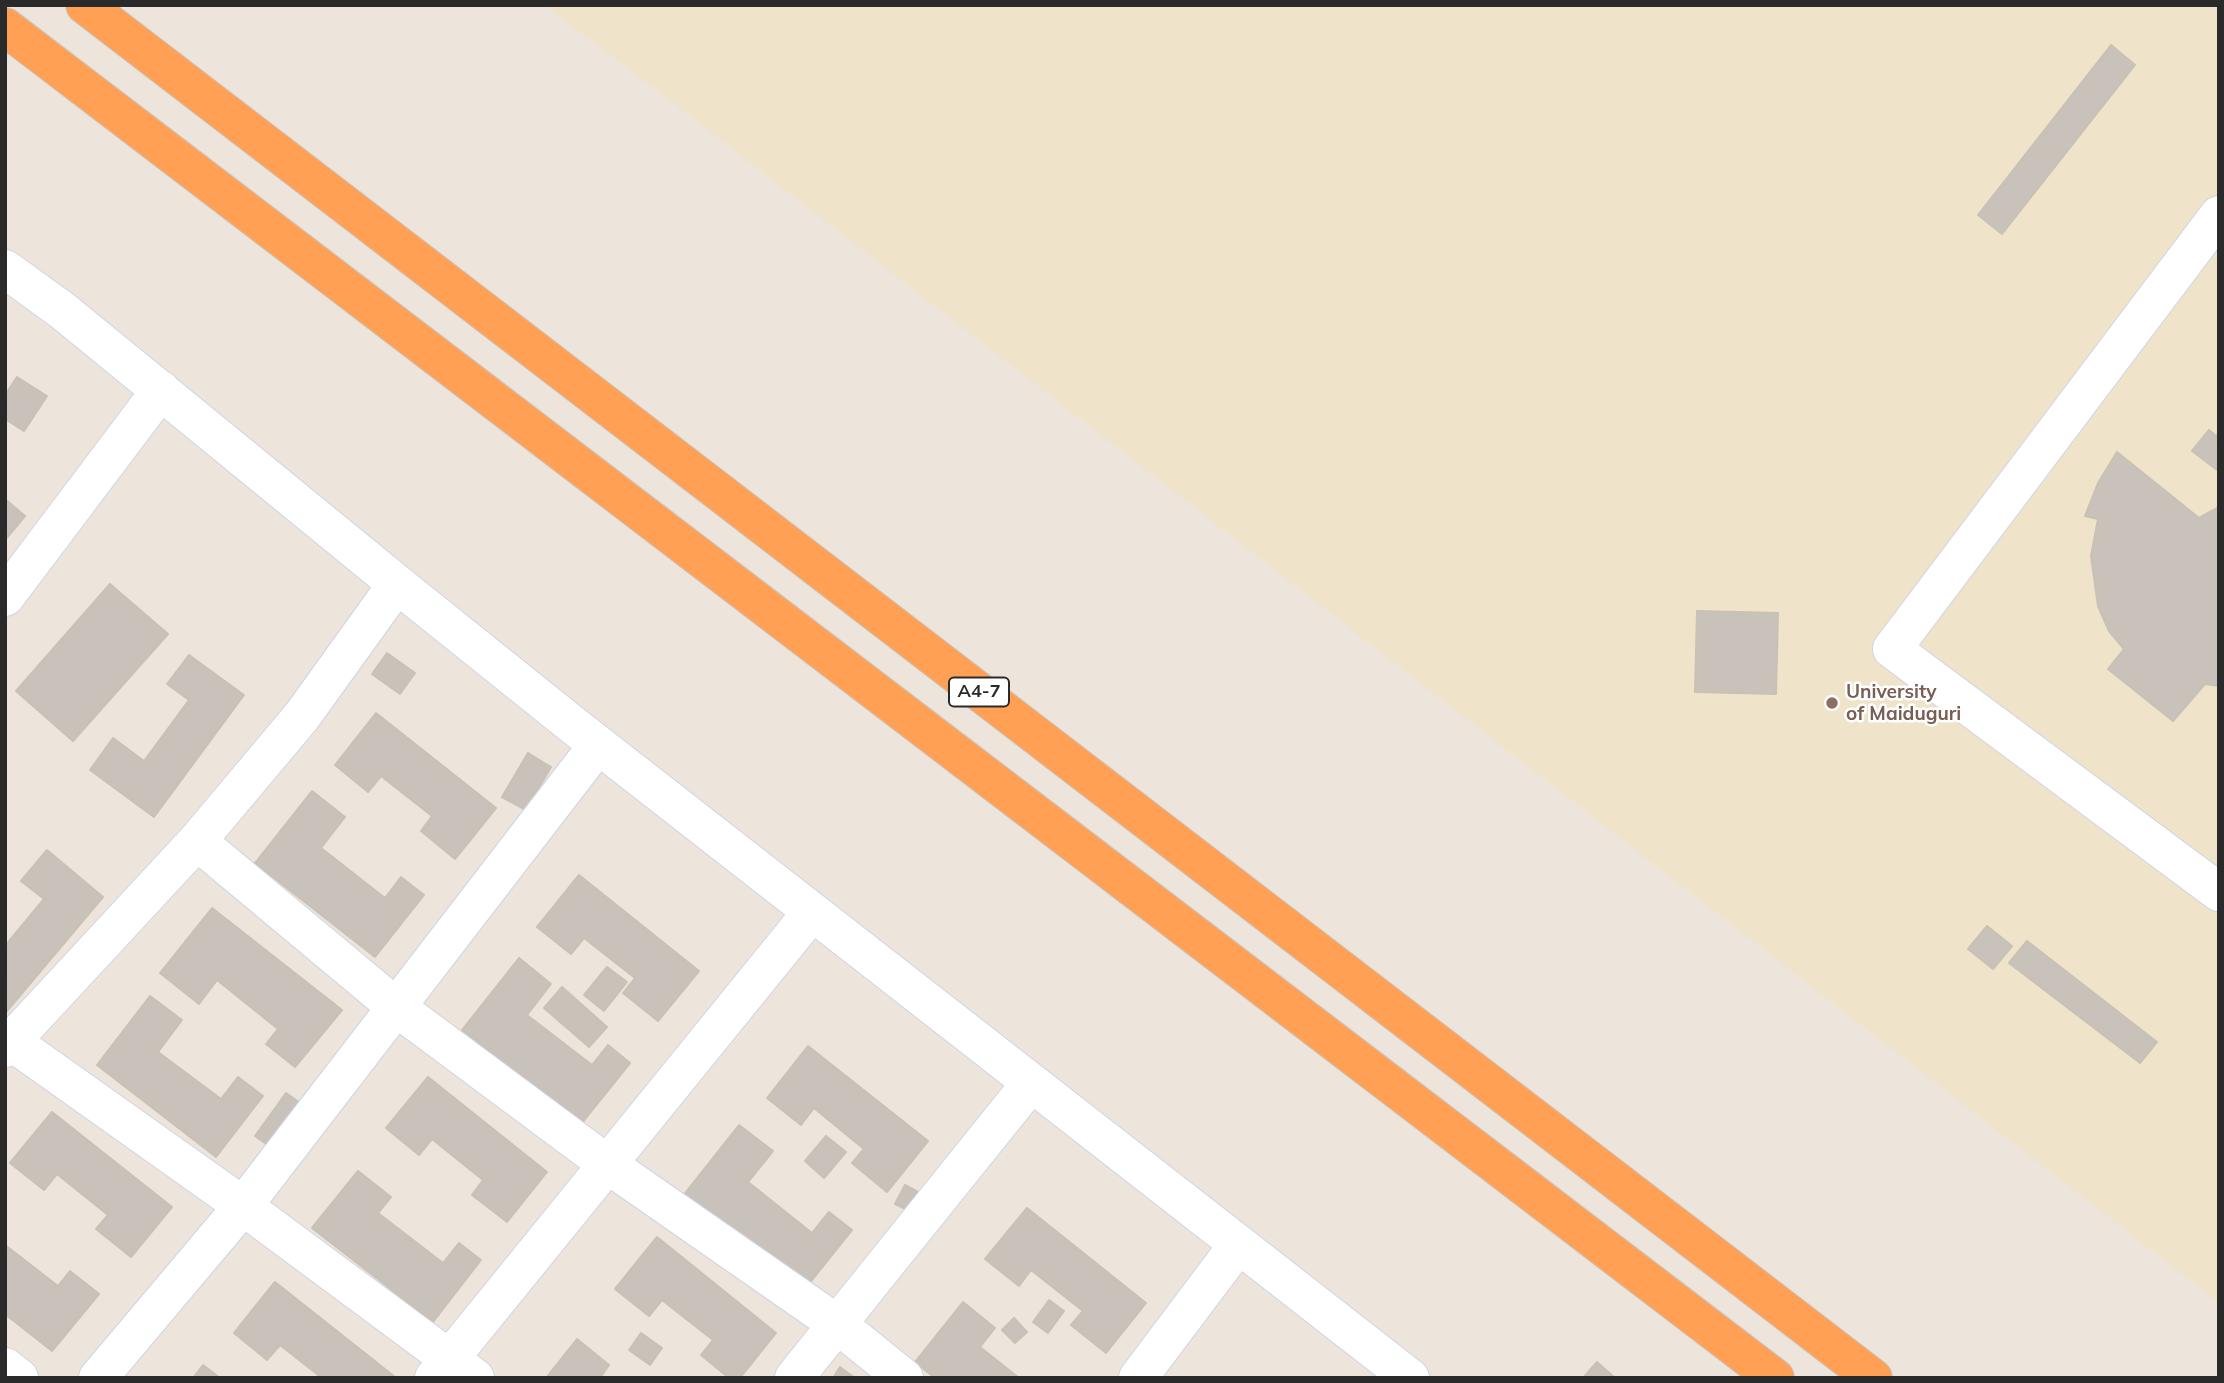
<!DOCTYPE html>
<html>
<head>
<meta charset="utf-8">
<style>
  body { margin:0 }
  #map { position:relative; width:2224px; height:1383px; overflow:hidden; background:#ede5db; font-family:Mulish,sans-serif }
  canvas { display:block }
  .frame { position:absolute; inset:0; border:7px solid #2a2a2a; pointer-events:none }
</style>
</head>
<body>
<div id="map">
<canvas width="2224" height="1383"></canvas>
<div class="frame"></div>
</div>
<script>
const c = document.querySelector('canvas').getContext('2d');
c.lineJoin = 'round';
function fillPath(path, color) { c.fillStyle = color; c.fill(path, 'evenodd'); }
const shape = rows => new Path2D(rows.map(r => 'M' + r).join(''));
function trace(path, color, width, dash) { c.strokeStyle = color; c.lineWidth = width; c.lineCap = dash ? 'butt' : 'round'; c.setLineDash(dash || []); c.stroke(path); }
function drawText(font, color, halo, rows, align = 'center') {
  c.font = font + ' Mulish,sans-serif'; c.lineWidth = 5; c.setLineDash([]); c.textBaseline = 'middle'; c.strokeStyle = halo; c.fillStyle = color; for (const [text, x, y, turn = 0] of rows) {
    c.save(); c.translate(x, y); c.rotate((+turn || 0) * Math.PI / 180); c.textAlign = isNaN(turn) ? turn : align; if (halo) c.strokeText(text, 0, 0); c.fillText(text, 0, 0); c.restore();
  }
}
fillPath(shape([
  [544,5,2219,5,2219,1303,673,103]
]), '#efe3c9');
const building = shape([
  [2111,45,2135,65,2002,234,1978,215,2111,45],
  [17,377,47,396,24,431,5,419,5,395,17,377],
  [2209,430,2216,436,2219,433,2217,470,2192,451,2209,430],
  [2117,452,2199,518,2219,507,2219,686,2205,684,2173,721,2108,669,2124,649,2109,631,2098,606,2091,556,2098,519,2085,516,2098,483,2117,452],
  [5,499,25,516,5,540,5,499],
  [110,584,168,634,73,741,16,691,110,584],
  [1697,611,1778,613,1776,694,1695,692,1697,611],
  [387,653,415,673,400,694,372,674,387,653],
  [189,655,244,695,154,817,90,770,113,738,144,761,189,700,167,684,189,655],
  [376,713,496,808,455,859,421,831,432,816,381,776,368,792,335,765,376,713],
  [528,753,551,767,526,810,502,797,528,753],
  [312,791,345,817,321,848,385,898,401,877,424,895,375,957,255,863,312,791],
  [47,850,103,897,7,1011,5,946,44,899,21,881,47,850],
  [579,875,699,971,658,1021,623,993,635,978,584,938,571,954,537,927,579,875],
  [212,908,342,1010,295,1067,266,1044,278,1029,217,980,199,1004,160,973,212,908],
  [1987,926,2012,946,1993,969,1968,949,1987,926],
  [2027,941,2157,1042,2140,1063,2009,963,2027,941],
  [519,958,551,984,527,1015,592,1065,608,1045,630,1063,581,1124,462,1030,519,958],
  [607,967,627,982,604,1011,584,995,607,967],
  [562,987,607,1027,589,1047,544,1008,562,987],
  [150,996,182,1020,158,1052,221,1099,238,1077,263,1096,216,1157,97,1065,150,996],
  [808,1046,928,1141,887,1192,852,1163,864,1149,814,1108,801,1125,767,1098,808,1046],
  [428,1077,547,1172,507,1222,472,1195,483,1180,432,1139,419,1155,386,1128,428,1077],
  [286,1093,300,1103,269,1146,255,1136,286,1093],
  [52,1112,172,1207,131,1257,96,1229,108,1215,57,1174,44,1190,10,1163,52,1112],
  [739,1125,773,1151,748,1182,812,1233,829,1212,852,1230,803,1291,682,1197,739,1125],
  [826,1136,846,1152,824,1178,805,1161,826,1136],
  [358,1171,391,1197,378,1213,443,1263,459,1243,481,1260,433,1322,312,1228,358,1171],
  [905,1185,918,1192,908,1210,895,1204,905,1185],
  [1027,1208,1146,1303,1106,1353,1071,1325,1083,1311,1031,1270,1019,1286,985,1259,1027,1208],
  [657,1237,776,1333,740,1378,729,1378,701,1355,713,1340,662,1300,649,1316,615,1289,657,1237],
  [5,1245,58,1286,70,1271,99,1294,52,1351,5,1314,5,1245],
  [275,1282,395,1377,322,1378,280,1345,267,1360,234,1333,275,1282],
  [1049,1300,1064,1311,1048,1333,1033,1322,1049,1300],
  [963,1302,995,1328,980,1347,1019,1378,935,1378,915,1362,963,1302],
  [1014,1318,1027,1332,1015,1343,1002,1330,1014,1318],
  [641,1333,662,1348,650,1365,629,1350,641,1333],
  [577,1339,609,1365,600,1378,546,1378,577,1339],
  [1597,1362,1615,1378,1583,1378,1597,1362],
  [203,1365,220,1378,193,1378,203,1365],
  [840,1367,855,1378,833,1378,840,1367]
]);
fillPath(building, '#c8c2bb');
trace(building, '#c8c1b4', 2);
const minor = shape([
  [2219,215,1892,649,2219,892],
  [5,269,63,311,397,584,574,726,1410,1378],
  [5,597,161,390],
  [197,841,396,1007,607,1164,837,1324,904,1378],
  [5,1037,243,1206,475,1378],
  [5,1048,197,841,302,716,397,584],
  [5,1367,19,1378],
  [98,1378,243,1206,598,745],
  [434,1378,812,912],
  [794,1378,1031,1083],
  [1138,1378,1238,1245]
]);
const highway = shape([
  [85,5,1873,1378],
  [5,27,1775,1378]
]);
trace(minor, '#d0d3e4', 40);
trace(highway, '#c8c8c8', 40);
trace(minor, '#fff', 38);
trace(highway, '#ffa054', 38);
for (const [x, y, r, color] of [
  [1832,703,7,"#8d6e63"]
]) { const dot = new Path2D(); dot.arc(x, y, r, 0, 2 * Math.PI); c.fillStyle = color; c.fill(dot); trace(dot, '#fff', 2.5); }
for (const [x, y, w] of [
  [979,692,60]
]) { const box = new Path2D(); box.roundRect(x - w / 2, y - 14.5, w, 29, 5); c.fillStyle = '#fff'; c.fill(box); trace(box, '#2a2a2a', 2); }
drawText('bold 18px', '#2a2a2a', null, [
  ["A4-7",979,692]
]);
drawText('bold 19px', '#785e54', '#fff', [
  ["University",1846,692],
  ["of Maiduguri",1846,714]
], 'left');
</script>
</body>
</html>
